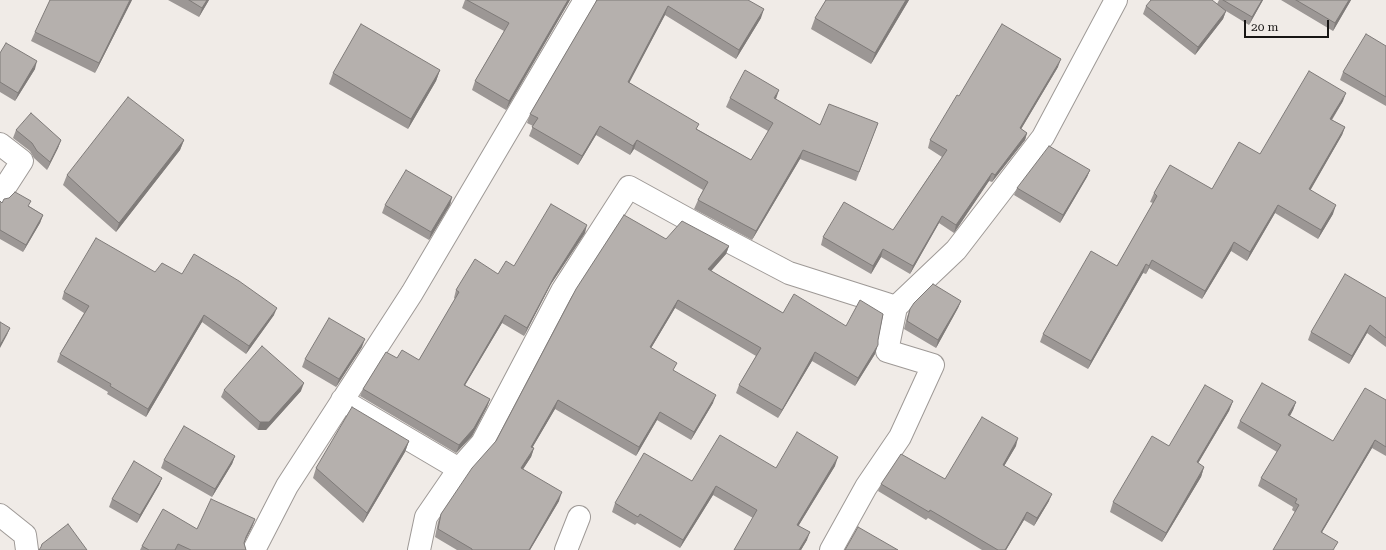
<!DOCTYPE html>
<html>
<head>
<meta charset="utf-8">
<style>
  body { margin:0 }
  #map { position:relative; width:1386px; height:550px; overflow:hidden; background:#f0ebe7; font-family:"Roboto Serif",serif }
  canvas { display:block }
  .scale { position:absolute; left:1244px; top:20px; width:85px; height:18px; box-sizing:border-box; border:2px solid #171514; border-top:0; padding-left:5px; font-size:12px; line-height:14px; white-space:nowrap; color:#171514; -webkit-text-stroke:3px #f0ebe7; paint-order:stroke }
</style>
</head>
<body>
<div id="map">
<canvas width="1386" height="550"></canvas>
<div class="scale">20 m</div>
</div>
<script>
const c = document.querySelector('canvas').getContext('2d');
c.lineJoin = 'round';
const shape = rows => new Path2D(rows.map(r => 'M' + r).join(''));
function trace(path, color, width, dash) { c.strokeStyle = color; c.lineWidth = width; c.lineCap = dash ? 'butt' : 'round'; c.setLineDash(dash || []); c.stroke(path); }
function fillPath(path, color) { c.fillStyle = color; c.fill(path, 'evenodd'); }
const minor = shape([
  [0,144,22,161,0,195],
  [342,400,459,469,482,443,562,291,629,187,709,231,789,273,896,307,956,250,1043,137,1116,0],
  [0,515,25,535,27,550],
  [254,550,287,486,412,293,585,0],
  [419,550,426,517,459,469],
  [566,550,579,517],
  [831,550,866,487,900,437,933,365,887,351,896,307]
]);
trace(minor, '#9e9996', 24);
trace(minor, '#fff', 22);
fillPath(shape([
  [132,0,95,73,31,41,35,32],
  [168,0,209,0,199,17],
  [465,0,570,0,506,110,472,90,475,81,504,31,462,8],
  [597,0,748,0,761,18,736,59,665,15,629,82,697,129,751,160,768,131,726,107,730,98,775,99,820,125,878,123,856,181,800,159,752,240,694,209,698,200,703,190,634,149,630,155,596,135,578,165,529,136,533,126,527,123,530,114],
  [826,0,909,0,871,64,811,29,815,18],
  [1219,0,1263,0,1249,25,1226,11,1223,19,1195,55,1143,14,1146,6,1217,4],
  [1281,0,1351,0,1333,31],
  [1386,46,1386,106,1340,80,1343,72],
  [0,53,35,69,15,101,0,92],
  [1058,67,1021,129,1027,133,1025,140,992,182,989,181,954,233,939,223,910,274,881,257,871,274,821,245,823,237,893,230,942,157,928,148,930,140,959,96],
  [440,70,436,81,408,129,329,84,333,73],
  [1343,101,1332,120,1345,127,1342,135,1310,190,1333,214,1318,239,1275,213,1247,261,1231,251,1202,299,1149,268,1146,274,1143,273,1088,369,1040,342,1043,334,1117,266,1153,203,1150,202,1154,193,1212,189,1260,154],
  [16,130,61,140,58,148,47,170,34,158,30,151,13,138],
  [184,140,180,150,116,232,63,185,67,175],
  [1090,170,1087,177,1060,223,1014,195,1017,188],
  [452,197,450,205,429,240,382,213,385,205],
  [0,201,2,203,29,206,43,215,40,223,23,252,0,239],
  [585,233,551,284,524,336,502,323,465,385,490,399,487,407,472,436,456,453,360,396,363,389,397,358,419,360,455,299,454,298,456,290,498,274],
  [666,239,729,246,726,254,711,271,783,313,875,354,855,386,812,361,778,418,736,393,739,385,756,356,675,308,651,348,674,371,713,403,691,440,657,420,636,456,555,409,532,448,534,448,531,457,523,469,559,501,530,550,457,550,435,537,438,522,441,514,496,441],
  [155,272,182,274,274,315,246,354,202,322,146,417,107,394,108,392,57,362,60,354,84,313,62,299,64,292],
  [1386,298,1386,347,1367,333,1349,364,1308,340,1311,332],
  [961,301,958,308,936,348,904,329,907,317,910,309],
  [362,347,336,387,302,367,305,359],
  [224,390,301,391,266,430,258,430,221,397],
  [1386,400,1386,456,1372,448,1322,532,1335,550,1295,512,1292,510,1293,507,1258,486,1261,478,1277,452,1237,428,1240,421,1296,402,1293,410,1290,416,1333,441],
  [1233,401,1229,411,1198,463,1204,467,1201,477,1162,542,1110,512,1113,502,1169,446],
  [409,441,405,452,363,523,313,478,316,468],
  [1016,446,1004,466,1049,501,1034,526,1024,520,1006,550,982,550,928,518,926,520,878,491,881,484,945,479],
  [235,456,232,464,212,497,161,468,164,460],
  [835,466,799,525,807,540,801,550,734,550,753,518,713,495,680,548,637,523,635,525,612,512,615,503,692,481,776,468],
  [162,478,159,485,137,523,109,507,112,499],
  [255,519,252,527,245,540,244,543,246,550,140,550,142,546,197,529]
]), '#9c9795');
fillPath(shape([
  [130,0,132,0,95,73,99,63],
  [207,0,209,0,199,17,202,8],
  [568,0,570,0,506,110,509,101],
  [906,0,909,0,871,64,875,53],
  [1262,0,1263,0,1249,25,1252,17],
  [1349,0,1351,0,1333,31,1335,23],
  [668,6,665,15,625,91,628,82],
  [764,9,761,18,736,59,739,50],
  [1226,11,1223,19,1195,55,1198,47],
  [1061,59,1058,67,1017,136,1020,128],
  [37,61,35,69,15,101,18,93],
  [440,70,436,81,408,129,411,119],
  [779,90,776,99,770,107,774,98],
  [1346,93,1343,101,1327,127,1330,119],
  [600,126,596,135,578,165,582,156],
  [1345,127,1342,135,1306,198,1309,189],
  [1027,133,1025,140,992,182,995,175],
  [61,140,58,148,47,170,50,162],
  [184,140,180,150,116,232,119,223],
  [637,140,634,149,630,155,633,146],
  [803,150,800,159,752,240,756,231],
  [1090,170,1087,177,1060,223,1063,215],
  [992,173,989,181,954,233,956,225],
  [452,197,450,205,429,240,431,232],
  [1278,205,1275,213,1247,261,1250,252],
  [1336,205,1333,214,1318,239,1321,230],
  [43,215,40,223,23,252,26,245],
  [942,216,939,223,910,274,913,266],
  [587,225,585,233,551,284,524,336,527,328,554,277],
  [1234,242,1231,251,1202,299,1205,291],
  [729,246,726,254,705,278,708,269],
  [883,249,881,257,871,274,873,266],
  [1152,260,1149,268,1146,274,1149,266],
  [1146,264,1143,273,1088,369,1091,361],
  [678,300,675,308,647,355,650,347],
  [961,301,958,308,936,348,938,340],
  [277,308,274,315,246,354,249,346],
  [204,315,202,322,146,417,148,409],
  [505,315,502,323,461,392,464,385],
  [1370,325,1367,333,1349,364,1352,356],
  [10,328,7,335,0,348,0,345],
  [365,339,362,347,336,387,339,379],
  [878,345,875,354,855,386,858,378],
  [815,352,812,361,778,418,782,410],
  [304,383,301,391,266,430,258,430,260,422],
  [716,395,713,403,691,440,694,432],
  [490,399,487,407,472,436,456,453,459,445],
  [558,400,555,409,528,455,531,447],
  [1233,401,1229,411,1193,472,1197,462],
  [1296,402,1293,410,1286,423,1288,415],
  [660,412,657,420,636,456,639,447],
  [1018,438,1016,446,1000,473,1003,465],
  [1375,440,1372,448,1318,539,1321,532],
  [409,441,405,452,363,523,367,513],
  [534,448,531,457,518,477,521,468],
  [235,456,232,464,212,497,215,489],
  [838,457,835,466,794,533,797,525],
  [1204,467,1201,477,1162,542,1166,533],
  [162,478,159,485,137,523,140,515],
  [716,486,713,495,680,548,683,540],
  [562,492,559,501,530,550,529,550],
  [1052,494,1049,501,1034,526,1037,518],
  [1027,512,1024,520,1006,550,1005,550],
  [255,519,252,527,243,545,246,537],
  [810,532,807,540,801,550,799,550]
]), '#7f7b79');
const building = shape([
  [50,0,130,0,99,63,35,32,50,0],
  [189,0,207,0,202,8,189,0],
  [467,0,568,0,509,101,475,81,509,23,467,0],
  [597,0,748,0,764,9,739,50,668,6,628,82,699,124,696,129,751,160,773,123,730,98,745,70,779,90,774,98,820,125,829,104,878,123,859,172,803,150,756,231,698,200,708,182,637,140,633,146,600,126,582,156,532,127,538,118,530,114,597,0],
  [826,0,906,0,875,53,815,18,826,0],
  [1151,0,1212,0,1226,11,1198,47,1146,6,1151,0],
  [1223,0,1262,0,1252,17,1223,0],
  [1296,0,1349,0,1335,23,1296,0],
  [361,24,440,70,411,119,333,73,361,24],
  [1002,24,1061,59,1020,128,1027,133,995,175,992,173,956,225,942,216,913,266,883,249,873,266,823,237,844,202,893,230,947,150,930,140,957,95,959,96,1002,24],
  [1366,34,1386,46,1386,97,1343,72,1366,34],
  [6,43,37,61,18,93,0,82,0,53,6,43],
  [1309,71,1346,93,1330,119,1345,127,1309,189,1336,205,1321,230,1278,205,1250,252,1234,242,1205,291,1152,260,1149,266,1146,264,1091,361,1043,334,1091,251,1117,266,1157,196,1154,193,1170,165,1212,189,1239,142,1260,154,1309,71],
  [128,97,184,140,119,223,67,175,128,97],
  [31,113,61,140,50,162,37,151,32,143,16,130,31,113],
  [1049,146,1090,170,1063,215,1017,188,1049,146],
  [406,170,452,197,431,232,385,205,406,170],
  [15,192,31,201,28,206,43,215,26,245,0,230,0,201,2,203,4,199,9,198,15,192],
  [551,204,587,225,554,277,527,328,505,315,464,385,490,399,474,428,459,445,363,389,386,352,397,358,402,350,419,360,459,292,456,290,475,259,498,274,506,261,514,266,551,204],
  [624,215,666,239,682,221,729,246,708,269,783,313,794,294,846,326,860,300,883,314,878,340,878,345,858,378,815,352,782,410,739,385,761,348,678,300,650,347,677,363,673,370,716,395,694,432,660,412,639,447,558,400,531,447,534,448,521,468,562,492,529,550,472,550,472,549,438,529,441,514,472,468,496,441,576,289,624,215],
  [96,238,155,272,162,263,182,274,194,254,239,281,277,308,249,346,204,315,148,409,110,386,111,384,60,354,89,306,64,292,96,238],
  [1345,274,1386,298,1386,338,1370,325,1352,356,1311,332,1345,274],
  [933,284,961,301,938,340,907,321,910,309,914,303,933,284],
  [329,318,365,339,339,379,305,359,329,318],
  [0,322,10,328,0,345,0,322],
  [262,346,304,383,269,422,260,422,224,390,262,346],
  [1262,383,1296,402,1288,415,1333,441,1365,388,1386,400,1386,447,1375,440,1321,532,1338,542,1333,550,1273,550,1299,505,1295,503,1297,499,1261,478,1281,445,1240,421,1262,383],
  [1205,385,1233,401,1197,462,1204,467,1166,533,1113,502,1152,436,1169,446,1205,385],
  [352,407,409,441,367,513,316,468,352,407],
  [982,417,1018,438,1003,465,1052,494,1037,518,1027,512,1005,550,998,550,930,510,929,512,881,484,901,454,945,479,982,417],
  [184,426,235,456,215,489,164,460,184,426],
  [797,432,838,457,797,525,810,532,799,550,734,550,757,510,716,486,683,540,640,514,638,517,615,503,644,453,692,481,720,435,776,468,797,432],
  [134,461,162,478,140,515,112,499,134,461],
  [211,499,255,519,246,537,244,543,246,550,191,550,178,544,175,550,149,550,142,546,163,509,197,529,211,499],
  [68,524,87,550,39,550,41,547,42,544,68,524],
  [858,527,898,550,845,550,858,527]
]);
fillPath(building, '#b5b0ad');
trace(building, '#7f7b79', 1);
</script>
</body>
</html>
